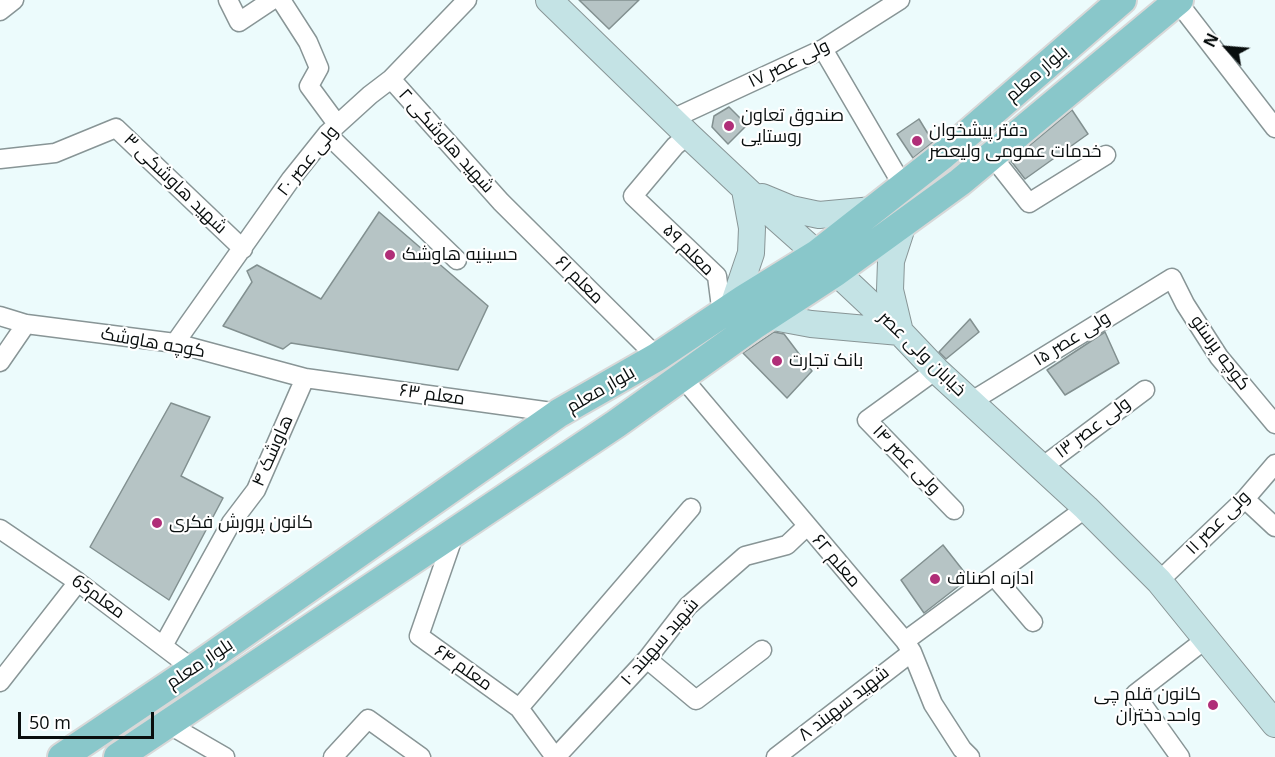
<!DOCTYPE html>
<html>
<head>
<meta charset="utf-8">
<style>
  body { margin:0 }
  #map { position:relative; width:1275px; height:757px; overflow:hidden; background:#ecfbfc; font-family:"Open Sans",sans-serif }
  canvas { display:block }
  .north { position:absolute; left:1197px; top:18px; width:60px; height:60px; -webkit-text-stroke:4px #fff; paint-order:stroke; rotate:296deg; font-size:16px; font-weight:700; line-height:24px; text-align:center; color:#090e0e }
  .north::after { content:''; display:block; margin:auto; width:21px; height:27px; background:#090e0e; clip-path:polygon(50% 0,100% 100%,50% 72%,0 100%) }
  .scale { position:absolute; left:18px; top:712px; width:136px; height:27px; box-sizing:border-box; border:3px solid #090e0e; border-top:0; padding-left:8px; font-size:18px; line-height:21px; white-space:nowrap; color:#090e0e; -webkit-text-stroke:4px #fff; paint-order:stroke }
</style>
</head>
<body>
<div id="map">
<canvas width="1275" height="757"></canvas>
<div class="north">N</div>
<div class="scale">50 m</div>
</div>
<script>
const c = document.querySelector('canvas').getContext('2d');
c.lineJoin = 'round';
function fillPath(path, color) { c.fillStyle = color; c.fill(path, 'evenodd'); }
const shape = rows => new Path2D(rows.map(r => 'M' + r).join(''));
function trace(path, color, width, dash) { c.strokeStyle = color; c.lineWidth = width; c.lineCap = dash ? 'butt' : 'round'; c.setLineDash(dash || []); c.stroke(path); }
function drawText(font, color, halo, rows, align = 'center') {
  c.font = font + ' "Open Sans",Cairo,sans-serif'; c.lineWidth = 4.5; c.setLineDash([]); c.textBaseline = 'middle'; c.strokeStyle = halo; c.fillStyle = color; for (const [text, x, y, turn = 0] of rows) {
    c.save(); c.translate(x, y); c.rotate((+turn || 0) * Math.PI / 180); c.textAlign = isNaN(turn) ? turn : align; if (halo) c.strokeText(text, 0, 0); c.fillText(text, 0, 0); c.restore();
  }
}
const building = shape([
  [579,0,639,0,609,29,579,0],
  [729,107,747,125,728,144,712,127,714,116,729,107],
  [1072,110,1088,134,1025,179,1011,161,1072,110],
  [919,119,933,142,913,158,897,134,919,119],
  [379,212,488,306,458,370,291,343,283,349,223,326,252,282,247,271,257,265,321,299,379,212],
  [970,319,979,332,946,359,939,352,970,319],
  [774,332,784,334,812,371,787,398,743,353,774,332],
  [1105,332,1119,363,1065,395,1047,370,1105,332],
  [171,403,210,417,181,476,223,498,169,600,90,547,171,403],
  [943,545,969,578,924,613,901,580,943,545]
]);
fillPath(building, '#b6c4c5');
trace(building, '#829090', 1.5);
const minor = shape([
  [228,0,239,22,272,0],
  [281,0,308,42,319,68,309,86,337,124],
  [1177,1,1275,128],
  [0,11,14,0],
  [823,49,903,186],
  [391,79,501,202,657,357],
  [672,119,823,49,900,0],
  [327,134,457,260],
  [688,135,675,146,633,196,717,276,722,315],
  [992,156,1029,203,1106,155],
  [0,159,55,153,116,128,243,249],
  [0,316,26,324,175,343,305,378,559,413],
  [175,343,291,179,327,134,370,95,391,79,467,0],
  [0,362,26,324],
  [936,370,867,420,954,510],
  [682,377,905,641,912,652,933,704,962,749,970,757],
  [972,401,1172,278,1185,304,1219,357,1275,424],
  [1042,467,1145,390],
  [1245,499,1275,527],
  [0,529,78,582,193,669],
  [455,532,419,636,519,708,555,757],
  [994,576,1033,622],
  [1159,581,1245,499,1275,464],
  [905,641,1086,508],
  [163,646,231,523,256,490,305,378],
  [647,659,696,700,762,650],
  [0,682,78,582],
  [519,708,691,508],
  [168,724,225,757],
  [333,757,368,719,421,757],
  [556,757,647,659,688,606,745,556,787,545,806,527],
  [776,757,912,652],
  [1180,757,1135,694,1206,639]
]);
const secondary = shape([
  [549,0,688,135,772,214,817,254,900,332,936,370,1086,508,1159,581,1275,724],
  [762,197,791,209,819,215,873,210],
  [733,306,751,253,752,228,745,190],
  [768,316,811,324,900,332,890,290,891,261,903,224]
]);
const primary = shape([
  [62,757,193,669,559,413,657,357,744,299,817,254,943,155,1122,0],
  [118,757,616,424,753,326,836,272,960,182,1179,0]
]);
trace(minor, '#889596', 21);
trace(secondary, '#889596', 28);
trace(primary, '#d8d8d8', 32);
trace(minor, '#fff', 18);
trace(secondary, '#c4e3e5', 26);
trace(primary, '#89c7ca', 28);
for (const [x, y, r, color] of [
  [729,126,6,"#b02e78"],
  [917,141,6,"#b02e78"],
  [390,255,6,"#b02e78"],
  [777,361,6,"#b02e78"],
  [157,523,6,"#b02e78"],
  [935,579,6,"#b02e78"],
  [1213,705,6,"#b02e78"]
]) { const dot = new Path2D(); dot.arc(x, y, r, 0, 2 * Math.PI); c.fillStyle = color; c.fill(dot); trace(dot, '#fff', 2); }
drawText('18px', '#090e0e', '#fff', [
  ["ولی عصر ۱۷",789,64,-26],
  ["بلوار معلم",1037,74,-41],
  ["شهید هاوشکی ۲",446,141,48],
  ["ولی عصر ۲۰",308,161,-51],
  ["شهید هاوشکی ۳",175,184,44],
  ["معلم ۵۹",688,250,45],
  ["معلم ۶۱",579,280,45],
  ["ولی عصر ۱۵",1072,339,-32],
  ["کوچه هاوشک",153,343,10],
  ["کوچه پرستو",1220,353,54],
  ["خیابان ولی عصر",922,354,44],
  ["بلوار معلم",601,390,-30],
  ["معلم ۶۳",432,395,8],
  ["ولی عصر ۱۳",1093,428,-37],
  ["هاوشک ۴",273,451,-66],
  ["ولی عصر ۱۴",906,460,46],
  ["ولی عصر ۱۱",1218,523,-45],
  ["معلم ۶۲",836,561,49],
  ["معلم65",98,597,36],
  ["شهید سهبند ۱۰",660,642,-49],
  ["بلوار معلم",200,664,-34],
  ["معلم ۶۴",463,668,35],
  ["شهید سهبند ۸",844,704,-38]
]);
drawText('18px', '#090e0e', '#fff', [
  ["صندوق تعاون",741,116],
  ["روستایی",741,137],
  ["دفتر پیشخوان",929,131],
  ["خدمات عمومی ولیعصر",929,152],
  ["حسینیه هاوشک",402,255],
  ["بانک تجارت",789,361],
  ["کانون پرورش فکری",169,523],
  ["اداره اصناف",947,579],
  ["کانون قلم چی",1201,695,"right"],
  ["واحد دختران",1201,716,"right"]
], 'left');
</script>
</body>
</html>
